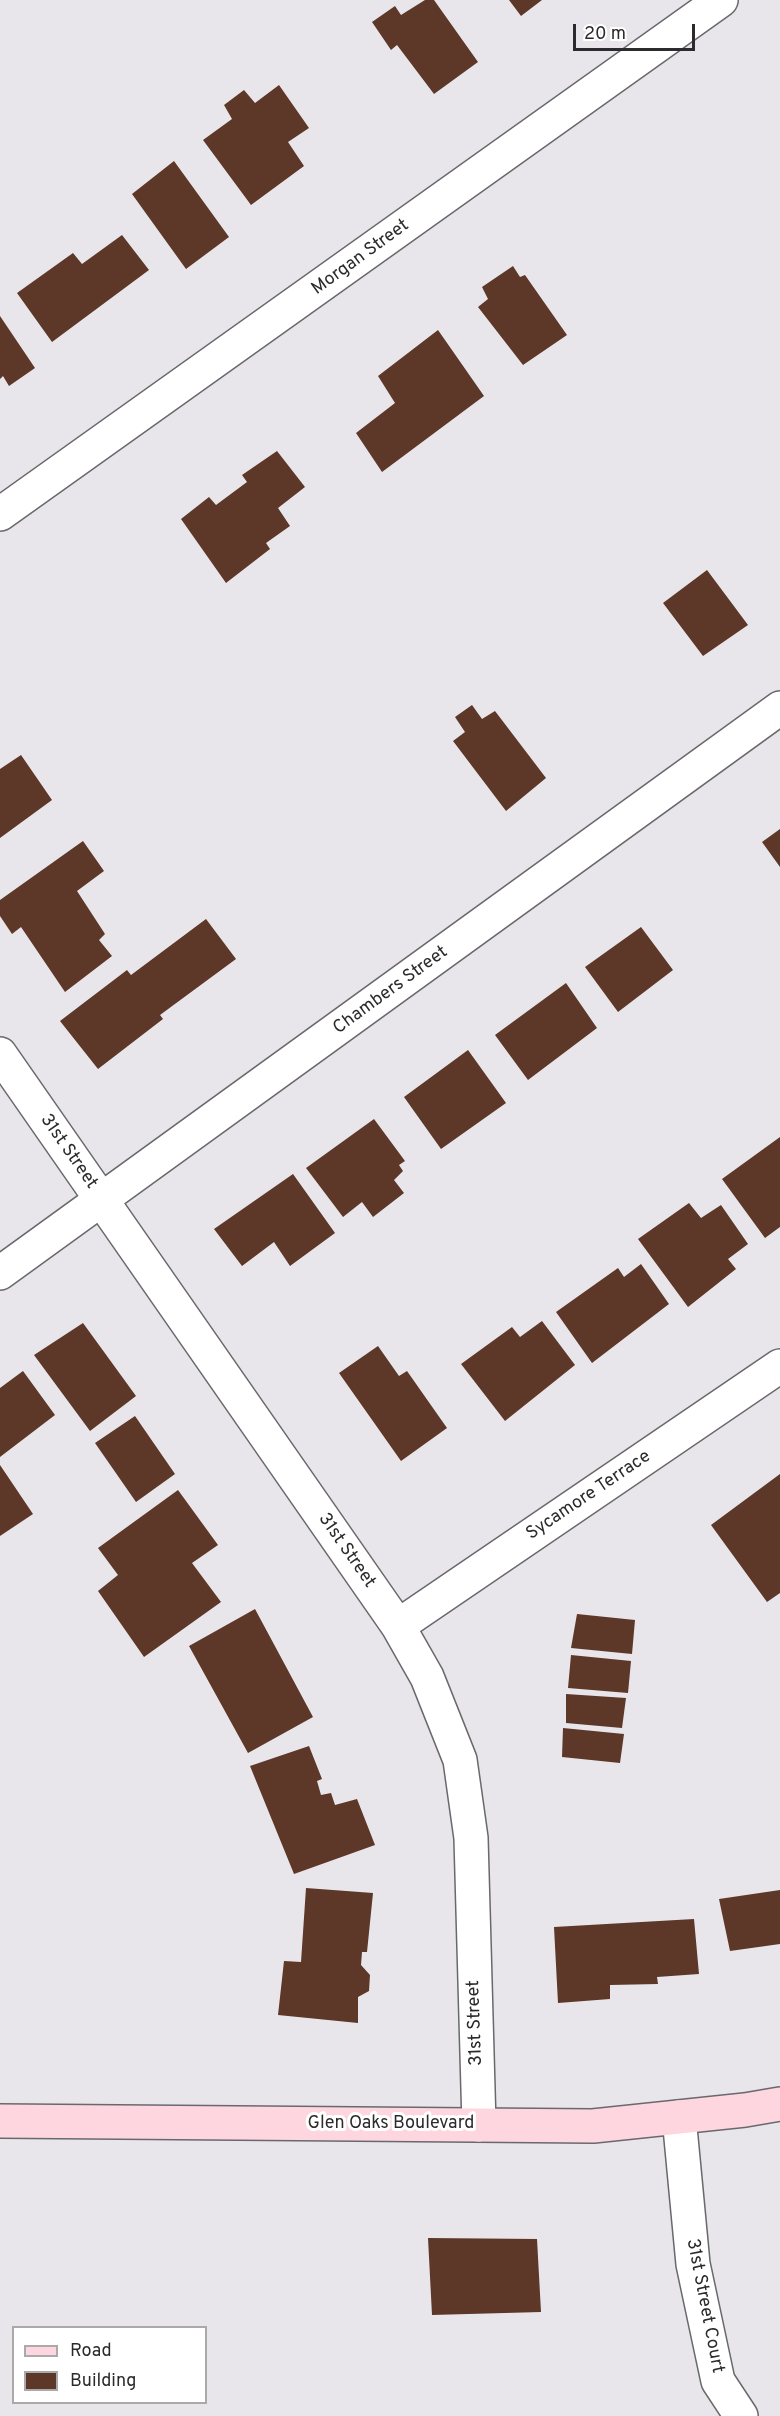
<!DOCTYPE html>
<html>
<head>
<meta charset="utf-8">
<style>
  body { margin:0 }
  #map { position:relative; width:780px; height:2416px; overflow:hidden; background:#e8e6eb; font-family:Overpass,sans-serif }
  canvas { display:block }
  .legend { position:absolute; left:12px; top:2326px; width:195px; height:78px; box-sizing:border-box; background:#fff; border:2px solid #aaaaab; margin:0; padding:8px 10px; list-style:none; font-size:18px; color:#2b2b2d }
  .legend li { display:flex; align-items:center; gap:12px; height:30px }
  .legend b { width:30px; border:2px solid #aaaaab }
  .scale { position:absolute; left:573px; top:24px; width:122px; height:27px; box-sizing:border-box; border:3px solid #2b2b2d; border-top:0; padding-left:8px; font-size:18px; line-height:21px; white-space:nowrap; color:#2b2b2d; -webkit-text-stroke:4px #fff; paint-order:stroke }
</style>
</head>
<body>
<div id="map">
<canvas width="780" height="2416"></canvas>
<ul class="legend">
<li><b style="height:8px;background:#fdd6df"></b>Road</li>
<li><b style="height:16px;background:#5d3727"></b>Building</li>
</ul>
<div class="scale">20 m</div>
</div>
<script>
const c = document.querySelector('canvas').getContext('2d');
c.lineJoin = 'round';
function fillPath(path, color) { c.fillStyle = color; c.fill(path, 'evenodd'); }
const shape = rows => new Path2D(rows.map(r => 'M' + r).join(''));
function trace(path, color, width, dash) { c.strokeStyle = color; c.lineWidth = width; c.lineCap = dash ? 'butt' : 'round'; c.setLineDash(dash || []); c.stroke(path); }
function drawText(font, color, halo, rows, align = 'center') {
  c.font = font + ' Overpass,sans-serif'; c.lineWidth = 6; c.setLineDash([]); c.textBaseline = 'middle'; c.strokeStyle = halo; c.fillStyle = color; for (const [text, x, y, turn = 0] of rows) {
    c.save(); c.translate(x, y); c.rotate((+turn || 0) * Math.PI / 180); c.textAlign = isNaN(turn) ? turn : align; if (halo) c.strokeText(text, 0, 0); c.fillText(text, 0, 0); c.restore();
  }
}
fillPath(shape([
  [425,0,434,0,478,62,434,94,397,45,391,50,372,22,395,6,401,15],
  [509,0,542,0,521,16],
  [279,85,309,128,288,142,304,166,251,205,203,140,232,119,224,105,244,90,255,103],
  [174,161,229,237,186,269,132,194],
  [122,235,149,270,52,342,17,293,73,253,82,264],
  [513,266,520,277,525,275,567,335,523,365,478,307,488,299,482,287],
  [0,316,35,368,9,386,3,376,0,379],
  [438,330,484,396,382,472,356,433,395,403,378,376],
  [277,451,305,487,278,508,290,526,266,543,270,549,226,583,181,519,209,497,216,505,247,482,242,475],
  [707,570,748,625,703,656,663,603],
  [472,705,482,719,495,711,546,778,506,811,453,741,465,732,455,717],
  [21,755,52,800,0,838,0,769],
  [780,829,780,867,762,842],
  [83,841,104,871,77,891,105,934,99,940,112,956,65,992,21,927,12,934,0,916,0,900],
  [206,919,236,959,160,1015,163,1019,98,1069,60,1021,127,970,131,975],
  [641,927,673,970,618,1012,585,967],
  [566,983,597,1028,528,1080,495,1035],
  [468,1050,506,1103,441,1149,404,1097],
  [374,1119,405,1161,399,1165,403,1171,394,1180,404,1193,373,1217,362,1202,343,1217,306,1168],
  [780,1137,780,1227,765,1238,722,1179],
  [293,1174,335,1233,290,1266,274,1242,242,1266,214,1229],
  [689,1203,701,1218,721,1205,748,1244,728,1259,736,1269,688,1307,638,1239],
  [641,1264,669,1304,592,1363,556,1312,618,1268,624,1277],
  [542,1321,575,1365,505,1421,461,1364,512,1327,520,1337],
  [83,1323,136,1396,90,1431,34,1355],
  [378,1346,399,1376,407,1371,447,1428,401,1461,339,1373],
  [23,1371,55,1415,0,1457,0,1388],
  [135,1416,175,1474,136,1502,95,1443],
  [0,1465,33,1514,0,1536],
  [780,1474,780,1593,767,1602,711,1525],
  [178,1490,218,1545,192,1563,221,1602,144,1657,98,1591,118,1575,98,1548],
  [255,1609,313,1717,248,1753,189,1646],
  [577,1614,635,1620,632,1654,571,1648],
  [571,1655,631,1661,628,1693,568,1688],
  [566,1694,626,1698,622,1728,566,1723],
  [563,1728,624,1734,620,1763,562,1757],
  [309,1746,322,1779,317,1781,321,1795,331,1793,335,1805,357,1799,375,1845,294,1874,250,1766],
  [306,1888,373,1893,367,1952,362,1952,361,1965,370,1975,369,1991,358,1997,358,2023,278,2015,284,1961,301,1962],
  [780,1890,780,1944,730,1951,719,1899],
  [694,1919,699,1974,657,1977,658,1984,610,1985,610,1999,558,2003,554,1927],
  [428,2238,537,2239,541,2312,432,2315]
]), '#5d3727');
const minor = shape([
  [0,514,721,0],
  [0,1054,398,1626,427,1677,460,1760,471,1838,479,2125],
  [0,1273,780,708],
  [398,1626,780,1366],
  [679,2117,693,2264,718,2381,741,2416]
]);
const secondary = shape([
  [0,2121,593,2126,745,2110,780,2104]
]);
trace(minor, '#69686c', 36);
trace(secondary, '#69686c', 36);
trace(minor, '#fff', 33);
trace(secondary, '#fdd6df', 33);
drawText('18px', '#2b2b2d', '#fff', [
  ["Morgan Street",361,258,-36],
  ["Chambers Street",391,991,-36],
  ["31st Street",68,1152,55],
  ["Sycamore Terrace",589,1496,-34],
  ["31st Street",346,1551,55],
  ["31st Street",476,2023,-92],
  ["Glen Oaks Boulevard",391,2124],
  ["31st Street Court",704,2306,79]
]);
</script>
</body>
</html>
